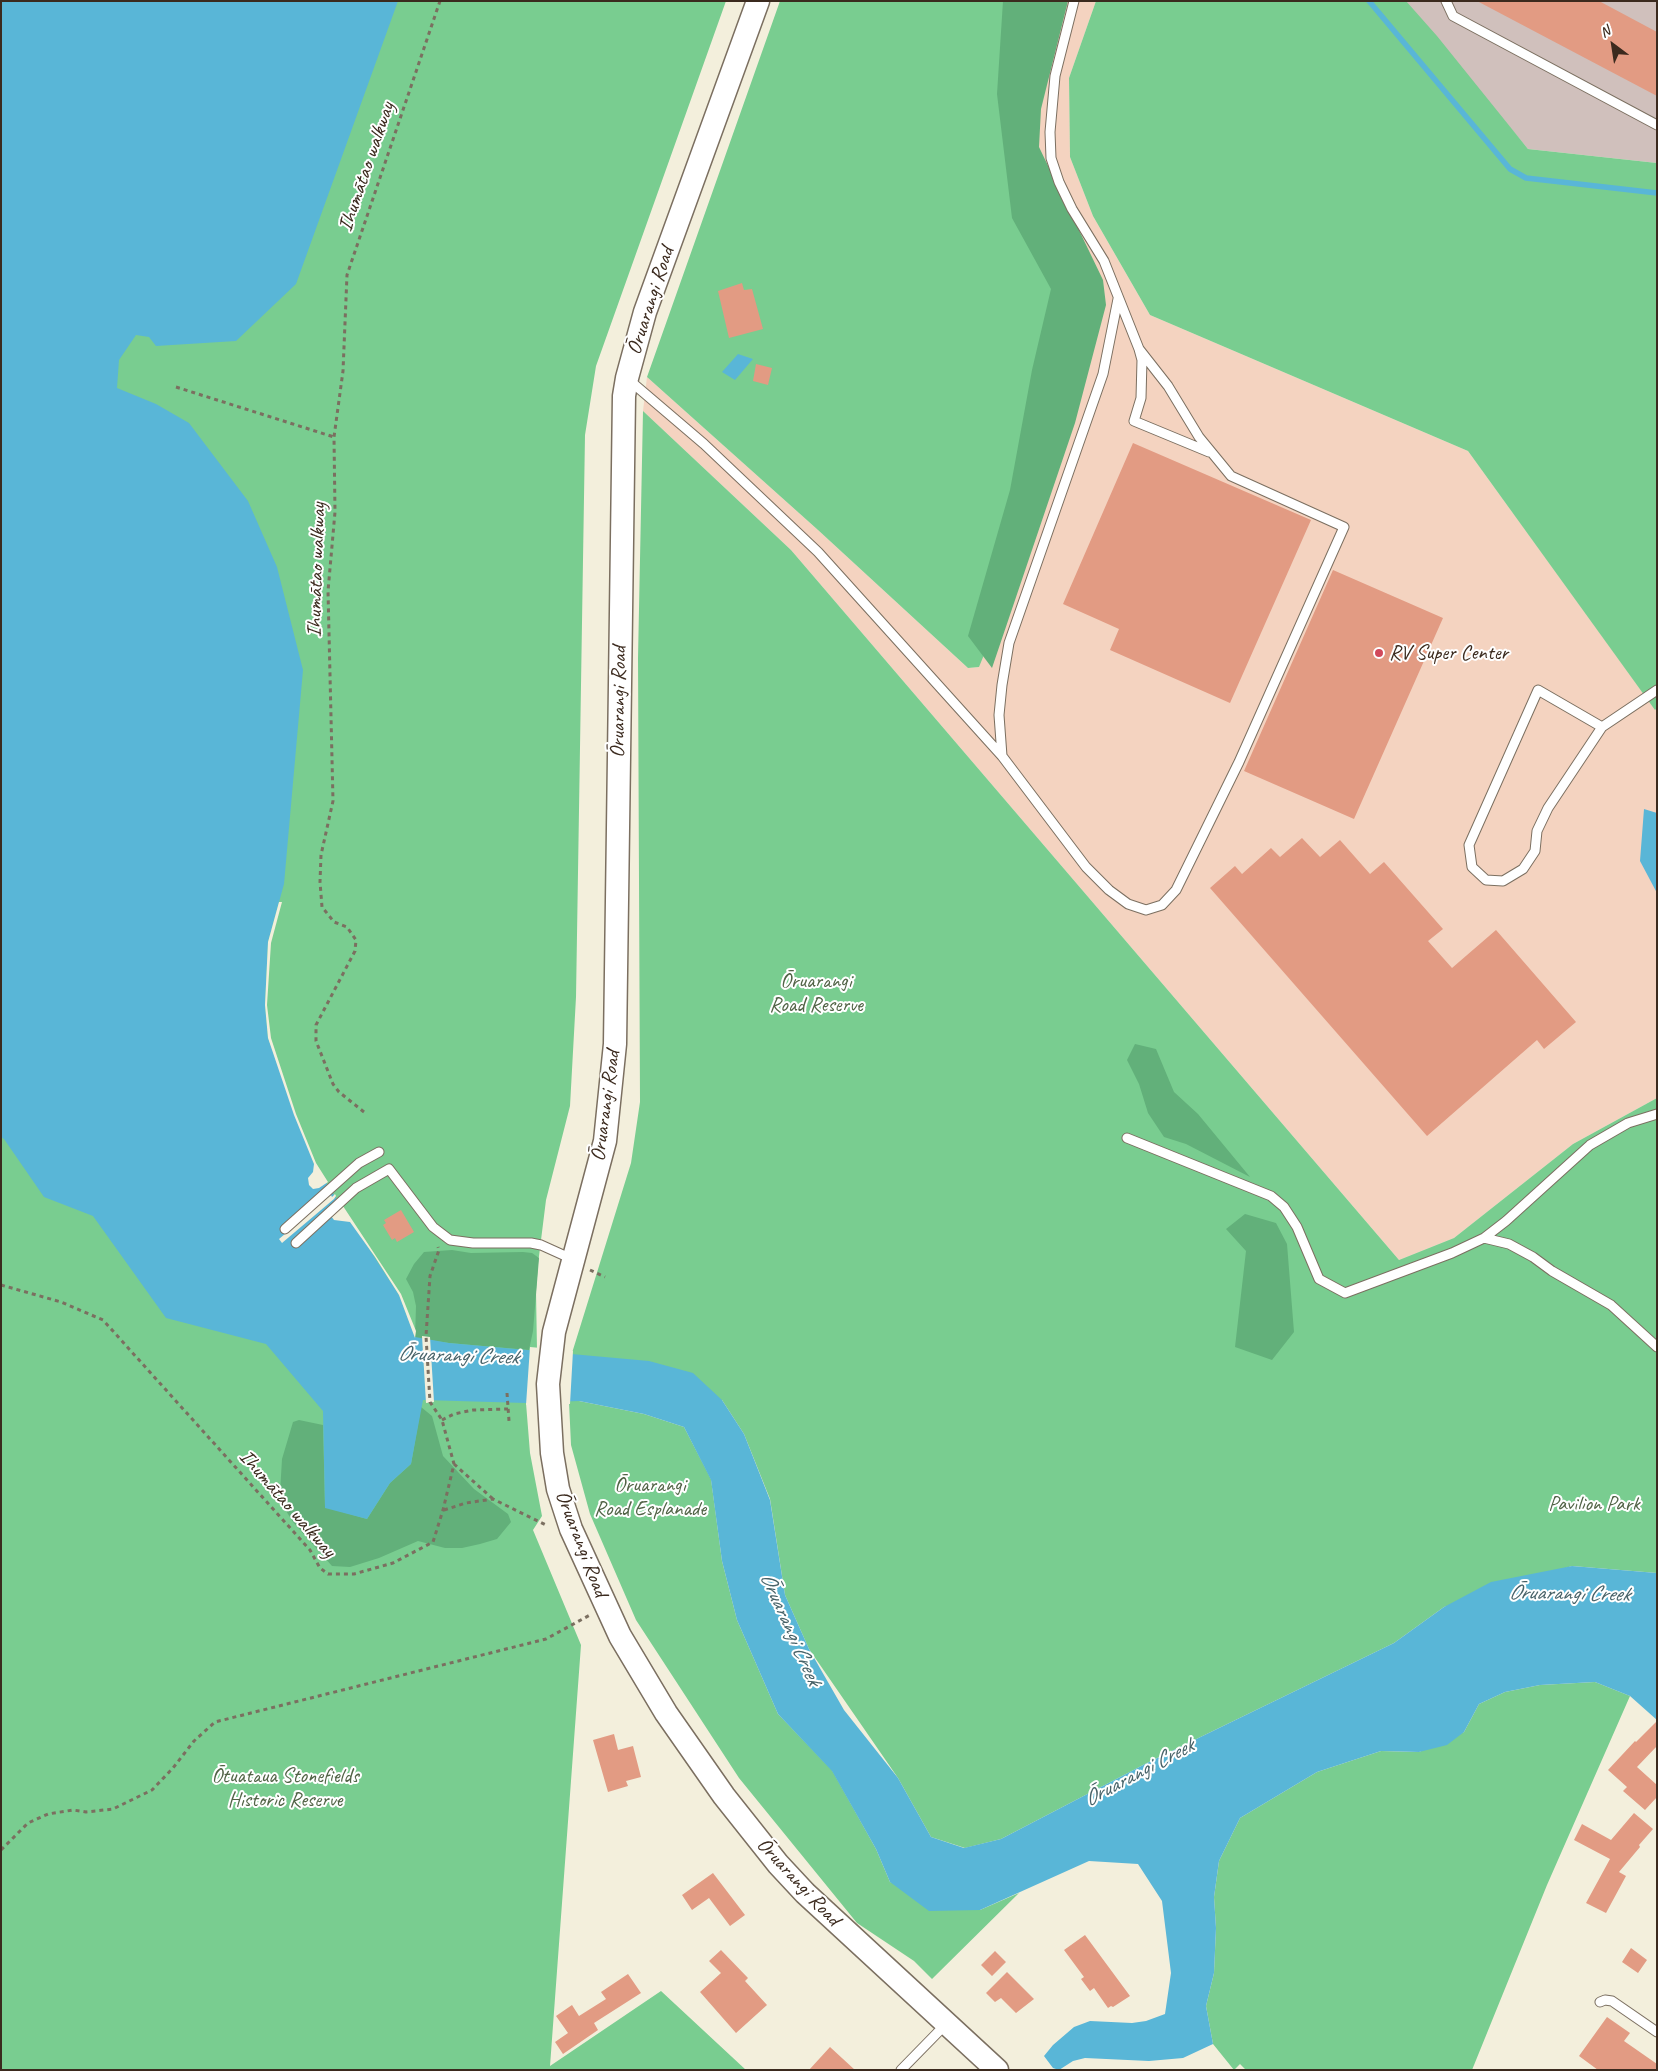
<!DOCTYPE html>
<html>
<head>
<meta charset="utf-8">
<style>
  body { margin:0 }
  #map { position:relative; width:1658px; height:2071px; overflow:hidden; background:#f3efdc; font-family:Caveat,sans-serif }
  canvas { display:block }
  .frame { position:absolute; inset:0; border:2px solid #3b2a1e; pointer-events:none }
  .north { position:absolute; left:1588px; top:20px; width:50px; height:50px; -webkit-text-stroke:4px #fff; paint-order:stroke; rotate:329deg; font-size:14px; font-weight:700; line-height:20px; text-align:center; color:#3b2a1e }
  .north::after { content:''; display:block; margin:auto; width:18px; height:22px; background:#3b2a1e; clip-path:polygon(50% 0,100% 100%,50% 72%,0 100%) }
</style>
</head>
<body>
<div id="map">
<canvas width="1658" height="2071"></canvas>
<div class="frame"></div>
<div class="north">N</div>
</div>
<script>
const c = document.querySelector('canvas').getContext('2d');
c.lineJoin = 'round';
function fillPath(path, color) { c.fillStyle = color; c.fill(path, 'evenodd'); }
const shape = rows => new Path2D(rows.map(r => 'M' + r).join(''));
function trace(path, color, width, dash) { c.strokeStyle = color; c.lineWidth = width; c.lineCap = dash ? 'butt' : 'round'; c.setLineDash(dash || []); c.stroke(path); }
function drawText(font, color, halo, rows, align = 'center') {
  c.font = font + ' Caveat,sans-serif'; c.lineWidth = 4; c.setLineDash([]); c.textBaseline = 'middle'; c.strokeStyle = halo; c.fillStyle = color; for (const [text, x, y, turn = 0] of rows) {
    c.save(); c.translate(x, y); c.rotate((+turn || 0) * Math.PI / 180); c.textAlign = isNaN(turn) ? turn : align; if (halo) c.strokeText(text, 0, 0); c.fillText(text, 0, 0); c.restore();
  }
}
fillPath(shape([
  [1058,1,1096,1,1069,78,1070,157,1093,216,1150,315,1468,451,1655,709,1657,708,1657,1098,1573,1144,1454,1238,1399,1260,791,550,643,411,647,377,818,530,968,668,979,667,1025,136]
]), '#f4d3c0');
fillPath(shape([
  [1404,1,1657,1,1657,163,1528,149]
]), '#d0c0bc');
fillPath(shape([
  [1,1,726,1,596,366,585,435,576,997,570,1106,546,1200,538,1264,536,1291,537,1350,572,1353,631,1163,640,1102,638,658,643,411,791,550,1399,1260,1454,1238,1573,1144,1657,1098,1657,1573,1572,1566,1444,1607,1394,1643,1147,1763,1001,1839,965,1848,931,1837,898,1778,809,1649,785,1595,770,1499,744,1434,722,1400,579,1401,644,1414,684,1427,711,1479,722,1561,737,1620,778,1714,832,1770,876,1849,890,1882,980,1910,1019,1893,932,1979,914,1961,857,1923,739,1778,636,1620,590,1514,571,1445,569,1402,526,1403,530,1453,542,1516,533,1530,581,1645,550,2066,661,1991,746,2070,1,2070],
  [780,1,1058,1,1025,136,1064,224,1006,601,979,667,968,668,818,530,647,377],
  [1096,1,1406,1,1437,36,1528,149,1657,163,1657,708,1655,710,1468,451,1150,315,1093,216,1070,157,1069,78],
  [1595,1682,1630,1696,1547,1885,1472,2070,1246,2070,1240,2064,1234,2070,1213,2044,1206,2006,1214,1973,1216,1928,1214,1897,1219,1861,1240,1818,1317,1772,1381,1751,1419,1752,1464,1732,1479,1704,1505,1692,1540,1685]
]), '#79cd90');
fillPath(shape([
  [1003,1,1068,1,1041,109,1039,147,1103,280,1106,305,1075,423,992,668,968,636,1010,490,1032,370,1051,289,1012,218,997,94],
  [1135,1044,1156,1049,1174,1092,1198,1114,1250,1177,1186,1144,1164,1137,1148,1113,1139,1084,1127,1060],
  [1245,1214,1276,1223,1287,1244,1294,1332,1272,1360,1235,1347,1246,1251,1226,1229],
  [452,1250,471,1253,523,1252,532,1253,539,1258,533,1331,529,1350,449,1343,415,1338,416,1306,413,1292,406,1279,414,1264,424,1252],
  [421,1407,432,1416,443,1456,474,1489,508,1514,511,1522,497,1539,480,1544,462,1548,445,1548,418,1541,379,1558,350,1567,332,1566,293,1522,283,1506,280,1493,282,1459,293,1422,299,1420,323,1425,325,1507,367,1519,390,1483,411,1464]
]), '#62b07a');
fillPath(shape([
  [1,1,398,1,296,284,236,341,156,346,149,337,136,335,119,360,117,388,156,404,189,423,248,501,277,567,303,670,284,884,268,942,265,1005,268,1038,314,1164,399,1295,415,1337,449,1343,649,1361,693,1373,722,1400,744,1434,770,1500,785,1595,809,1649,844,1710,898,1778,931,1837,964,1848,1001,1839,1147,1763,1394,1643,1444,1607,1491,1582,1572,1566,1657,1573,1657,1720,1630,1696,1595,1682,1540,1685,1505,1692,1479,1704,1464,1732,1447,1745,1419,1752,1381,1751,1317,1772,1240,1818,1219,1861,1214,1897,1216,1928,1214,1973,1206,2006,1213,2044,1183,2058,1149,2061,1085,2058,1073,2061,1059,2070,1053,2068,1044,2056,1053,2045,1074,2027,1090,2021,1132,2023,1146,2021,1165,2014,1171,1973,1162,1901,1138,1864,1089,1861,980,1910,929,1911,890,1882,876,1849,832,1771,778,1714,737,1620,722,1561,711,1480,684,1427,644,1414,579,1401,526,1403,423,1400,411,1464,390,1483,367,1519,325,1508,323,1411,266,1344,166,1318,93,1216,44,1197,4,1139,1,1137],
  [738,354,753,359,735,380,722,372],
  [1644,809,1657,813,1657,893,1640,861]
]), '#59b6d7');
fillPath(shape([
  [279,902,282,902,271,943,267,1005,271,1038,296,1114,316,1163,328,1182,319,1188,313,1189,309,1185,308,1178,313,1172,314,1164,294,1115,268,1038,265,1005,268,942],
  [335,1194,336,1196,334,1199,282,1243,279,1239,331,1195,332,1197],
  [343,1206,401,1294,416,1331,415,1338,399,1295,375,1257,350,1222,334,1220,331,1216],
  [422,1336,430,1337,434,1402,426,1403],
  [530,1347,573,1351,570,1404,526,1405]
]), '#f3efdc');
trace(shape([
  [1369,1,1510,169,1526,178,1657,193]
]), '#59b6d7', 5.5);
fillPath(shape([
  [1477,1,1599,1,1657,32,1657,96],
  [742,283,744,290,752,289,763,329,729,338,718,291],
  [756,364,772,368,768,385,753,381],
  [1133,443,1311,520,1230,703,1110,650,1119,629,1063,604],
  [1333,570,1443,618,1354,819,1244,771],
  [1302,838,1320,857,1340,840,1370,874,1384,862,1443,929,1428,941,1452,968,1496,930,1576,1022,1544,1049,1537,1040,1427,1136,1210,888,1235,866,1242,874,1271,848,1280,857],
  [401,1210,414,1232,397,1242,395,1238,392,1240,383,1225,386,1223,384,1220],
  [1657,1721,1657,1746,1637,1767,1657,1785,1657,1797,1645,1810,1623,1791,1627,1787,1608,1770,1635,1741,1636,1742],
  [614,1734,618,1750,633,1746,641,1777,626,1781,628,1786,608,1792,593,1740],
  [1634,1813,1653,1829,1639,1845,1640,1847,1619,1872,1626,1876,1606,1913,1586,1903,1610,1859,1574,1840,1582,1824,1611,1840],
  [713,1873,745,1915,730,1926,709,1898,692,1910,682,1895],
  [1085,1935,1130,1996,1113,2007,1111,2006,1108,2008,1094,1988,1090,1991,1081,1979,1084,1977,1064,1950],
  [1631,1948,1647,1960,1638,1973,1622,1962],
  [721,1950,748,1978,745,1981,767,2005,736,2033,700,1992,721,1973,709,1961],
  [995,1951,1006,1962,992,1976,981,1965],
  [1007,1972,1034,1999,1016,2013,1001,1998,995,2002,986,1993],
  [628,1974,641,1993,594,2023,598,2030,563,2054,555,2042,568,2033,556,2016,572,2005,579,2016,606,1999,601,1992],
  [1607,2017,1630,2033,1624,2041,1657,2064,1657,2070,1598,2070,1579,2056],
  [830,2047,855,2070,809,2070]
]), '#e29b83');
const service = shape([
  [1074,1,1055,76,1050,132,1051,158,1059,182,1072,209,1104,261,1139,349,1142,360,1141,398,1134,421,1209,452],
  [1446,1,1453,16,1657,125],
  [629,380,704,444,818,552,1002,756,1086,867,1109,890,1128,904,1146,910,1162,905,1176,890,1239,762,1344,527,1231,476,1199,437,1168,386,1139,349],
  [1602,727,1538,690,1469,845,1472,867,1486,880,1503,881,1523,869,1535,851,1537,831,1548,808,1602,727,1657,690],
  [1002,756,999,715,1002,685,1009,643,1103,374,1118,299],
  [1127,1138,1271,1196,1284,1207,1297,1227,1319,1279,1345,1293,1452,1253,1484,1238,1506,1221,1590,1145,1628,1123,1657,1114],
  [285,1229,359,1163,379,1152],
  [1484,1238,1509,1244,1533,1257,1552,1271,1611,1305,1657,1347],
  [296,1243,356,1188,389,1169,433,1227,450,1240,473,1243,531,1243,541,1245,572,1259],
  [1600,2002,1605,2000,1612,2001,1657,2032],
  [901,2070,946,2024]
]);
const tertiary = shape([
  [758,1,645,312,627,378,624,396,615,1044,605,1141,554,1332,548,1384,552,1453,558,1489,571,1529,620,1636,666,1713,724,1796,778,1864,805,1893,997,2070]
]);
trace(service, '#7b6f60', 11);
trace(tertiary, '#7b6f60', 25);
trace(shape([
  [176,387,334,437],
  [364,1112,339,1092,333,1084,316,1041,316,1025,355,951,356,940,347,927,334,922,322,907,320,882,321,855,333,801,328,591,335,512,334,437,343,371,347,275,440,1],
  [590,1270,605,1277],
  [1,1285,61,1302,103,1320,310,1550,320,1568,328,1574,354,1574,393,1563,433,1542,443,1510,454,1464,442,1420,430,1402,426,1336,430,1276,439,1250,438,1247],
  [507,1393,509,1421],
  [442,1420,454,1414,473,1410,508,1409],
  [454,1464,493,1499],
  [444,1510,466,1503,493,1499,548,1526],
  [1,1850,28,1823,48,1814,73,1810,86,1812,113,1809,152,1790,173,1768,194,1741,215,1722,546,1639,590,1615]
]), '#7b6f60', 3, [4, 4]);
trace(service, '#fff', 9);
trace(tertiary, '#fff', 22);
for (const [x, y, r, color] of [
  [1379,653,5,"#d1495b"]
]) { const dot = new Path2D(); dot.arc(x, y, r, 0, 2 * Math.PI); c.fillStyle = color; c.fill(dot); trace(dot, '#fff', 2); }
drawText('21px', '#3b2a1e', '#fff', [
  ["Ihumātao walkway",367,167,-71],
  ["Ōruarangi Road",651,301,-72],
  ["Ihumātao walkway",317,570,-88],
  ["Ōruarangi Road",619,702,-89],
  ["Ōruarangi Road",606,1106,-82],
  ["Ihumātao walkway",287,1504,49],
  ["Ōruarangi Road",581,1544,69],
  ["Ōruarangi Road",798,1882,47]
]);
drawText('21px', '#3b2a1e', '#fff', [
  ["RV Super Center",1389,653]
], 'left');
drawText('21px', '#516346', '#fff', [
  ["Ōruarangi",816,981],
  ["Road Reserve",816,1005],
  ["Ōruarangi",650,1485],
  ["Road Esplanade",650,1509],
  ["Pavilion Park",1594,1504],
  ["Ōtuataua Stonefields",285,1776],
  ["Historic Reserve",285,1800]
]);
drawText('italic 22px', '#476268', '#fff', [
  ["Ōruarangi Creek",458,1356,2],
  ["Ōruarangi Creek",1569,1594,1],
  ["Ōruarangi Creek",790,1629,66],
  ["Ōruarangi Creek",1139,1773,-28]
]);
</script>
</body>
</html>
